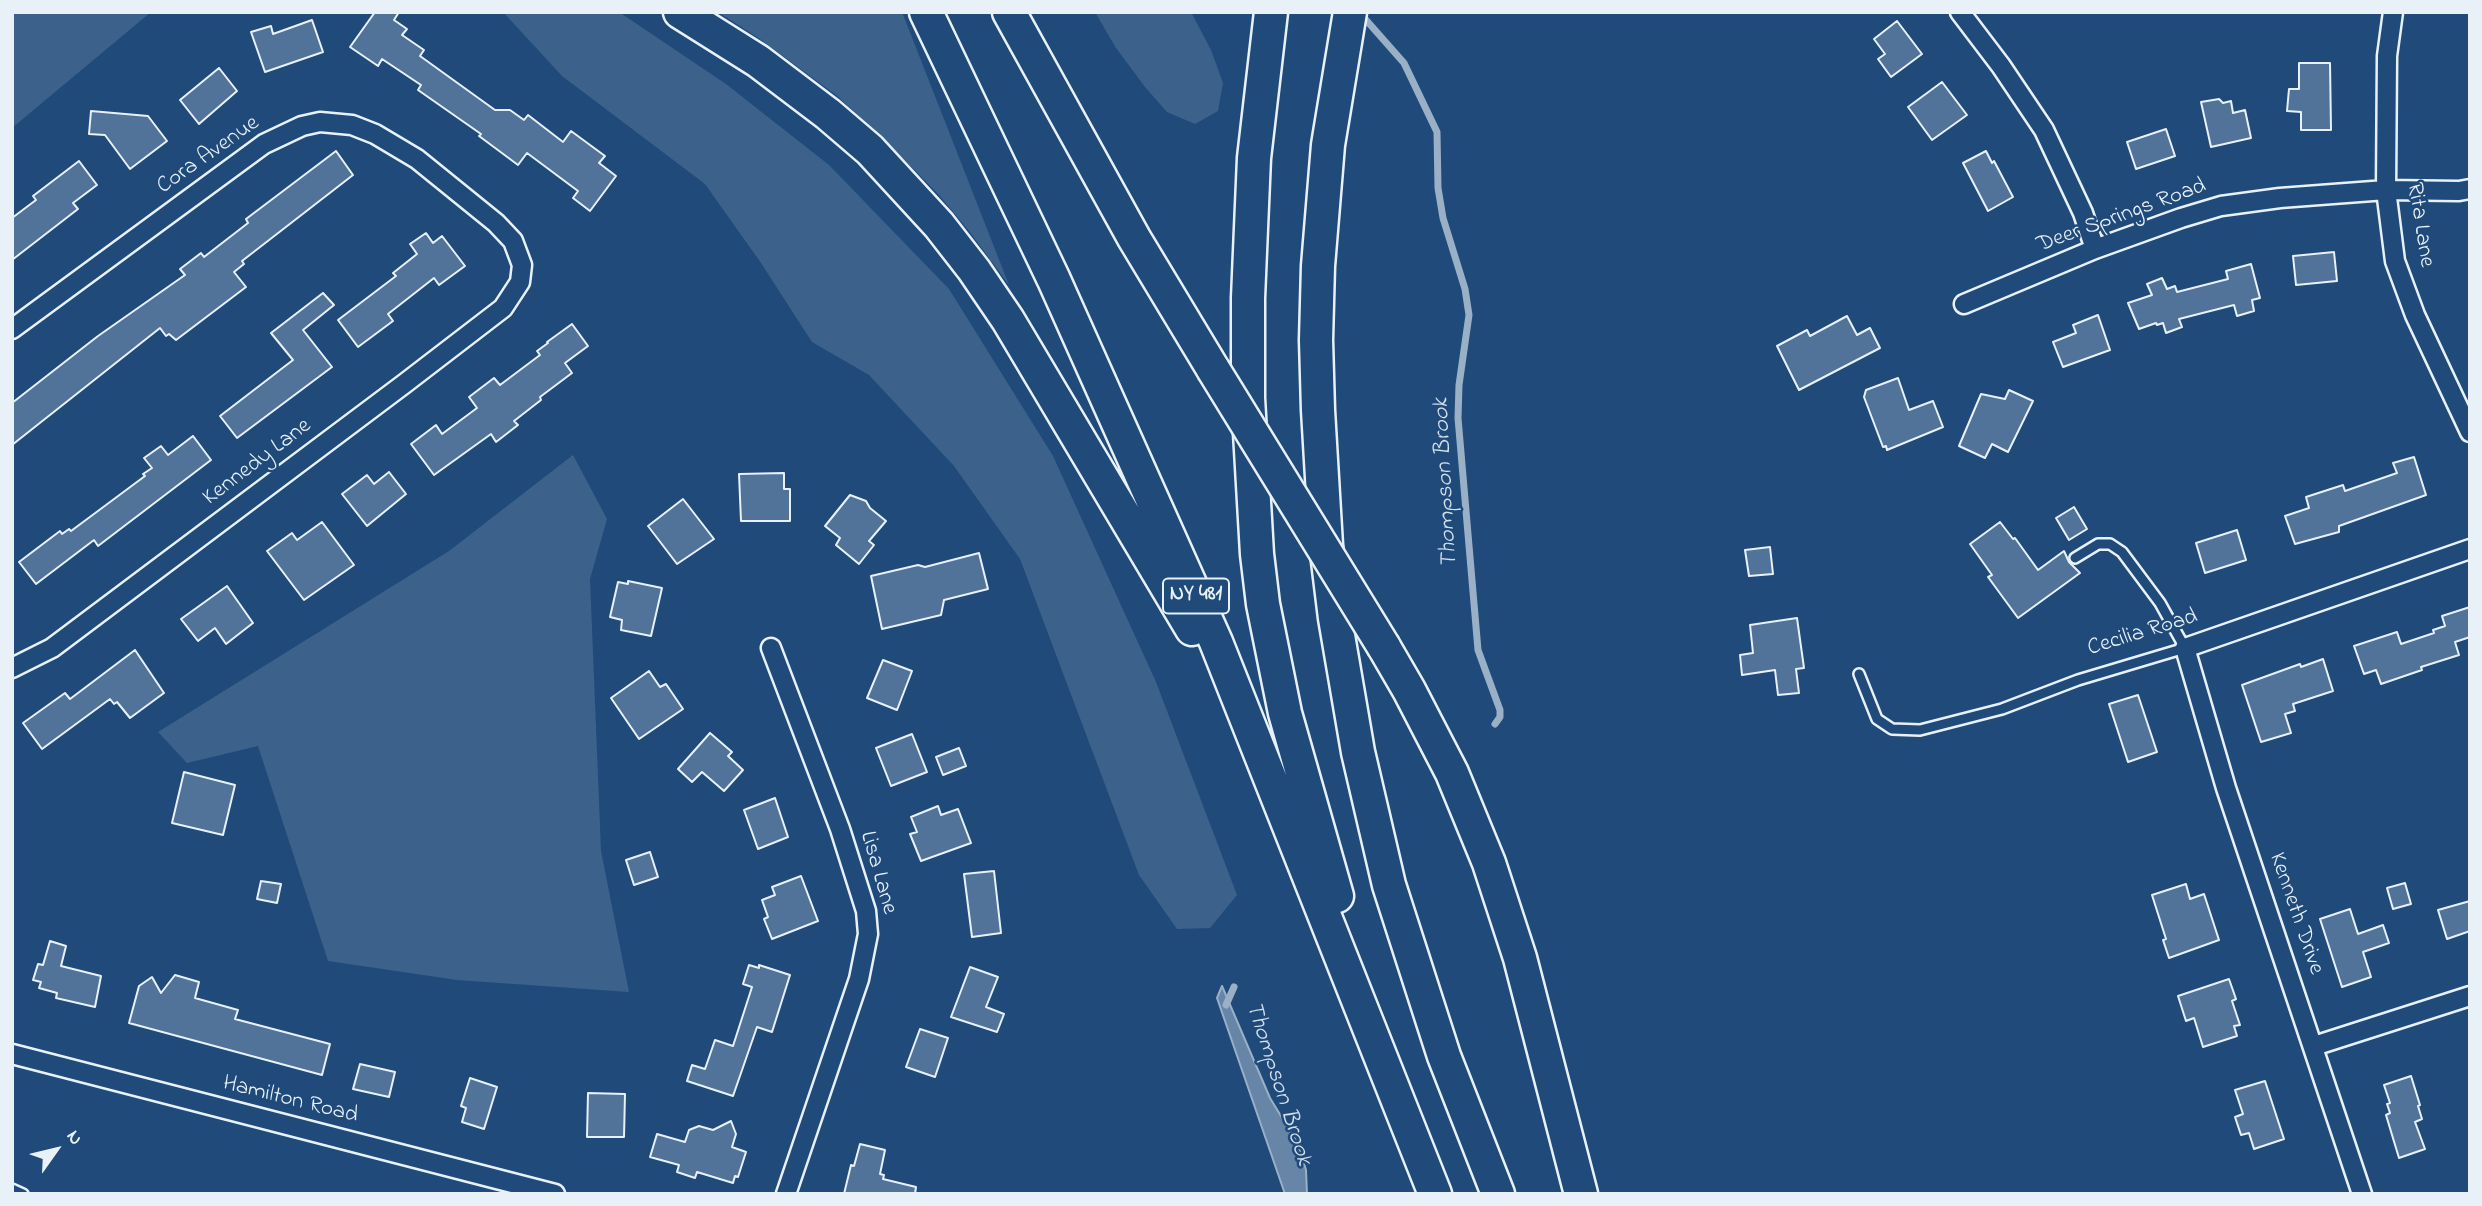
<!DOCTYPE html>
<html>
<head>
<meta charset="utf-8">
<style>
  body { margin:0 }
  #map { position:relative; width:2482px; height:1206px; overflow:hidden; background:#1f4a7a; font-family:"Indie Flower",sans-serif }
  canvas { display:block }
  .frame { position:absolute; inset:0; border:14px solid #e8f1f8; pointer-events:none }
  .north { position:absolute; left:21px; top:1115px; width:70px; height:70px; -webkit-text-stroke:5px #1f4a7a; paint-order:stroke; rotate:56deg; font-size:19px; font-weight:700; line-height:28px; text-align:center; color:#e8f1f8 }
  .north::after { content:''; display:block; margin:auto; width:24px; height:32px; background:#e8f1f8; clip-path:polygon(50% 0,100% 100%,50% 72%,0 100%) }
</style>
</head>
<body>
<div id="map">
<canvas width="2482" height="1206"></canvas>
<div class="frame"></div>
<div class="north">N</div>
</div>
<script>
const c = document.querySelector('canvas').getContext('2d');
c.lineJoin = 'round';
function fillPath(path, color) { c.fillStyle = color; c.fill(path, 'evenodd'); }
const shape = rows => new Path2D(rows.map(r => 'M' + r).join(''));
function trace(path, color, width, dash) { c.strokeStyle = color; c.lineWidth = width; c.lineCap = dash ? 'butt' : 'round'; c.setLineDash(dash || []); c.stroke(path); }
function drawText(font, color, halo, rows, align = 'center') {
  c.font = font + ' "Indie Flower",sans-serif'; c.lineWidth = 5; c.setLineDash([]); c.textBaseline = 'middle'; c.strokeStyle = halo; c.fillStyle = color; for (const [text, x, y, turn = 0] of rows) {
    c.save(); c.translate(x, y); c.rotate((+turn || 0) * Math.PI / 180); c.textAlign = isNaN(turn) ? turn : align; if (halo) c.strokeText(text, 0, 0); c.fillText(text, 0, 0); c.restore();
  }
}
fillPath(shape([
  [22,12,151,12,12,128,12,15],
  [503,12,619,12,726,84,829,165,949,289,1053,456,1156,682,1237,895,1210,928,1177,929,1139,875,1020,559,954,466,869,375,812,342,761,263,705,184,562,76],
  [718,12,902,12,1009,285,969,231,939,195,891,146,836,95,757,37],
  [1095,12,1191,12,1211,50,1223,83,1218,111,1195,124,1167,112,1145,87,1116,48],
  [573,455,607,519,590,579,601,851,629,992,457,980,328,961,258,746,187,763,158,732,449,551]
]), '#3c628c');
const water = shape([
  [1222,986,1270,1098,1298,1144,1306,1170,1307,1194,1285,1194,1217,998,1222,986]
]);
fillPath(water, '#6685a7');
trace(water, '#9ab0c7', 2);
trace(shape([
  [1359,12,1404,63,1437,132,1438,188,1443,218,1465,289,1469,315,1459,385,1458,418,1478,650,1500,710,1500,717,1495,724],
  [1226,1005,1234,987]
]), '#9ab0c7', 7);
const building = shape([
  [375,12,399,12,394,20,407,29,402,35,424,50,420,56,495,110,510,110,524,120,528,115,563,142,571,131,605,156,599,163,616,176,590,211,573,198,578,191,527,153,518,165,479,136,481,134,418,90,421,85,382,59,378,66,350,47,375,12],
  [312,20,323,52,265,72,251,32,271,26,273,34,312,20],
  [1897,21,1922,54,1891,77,1878,59,1885,54,1874,39,1897,21],
  [2299,63,2330,63,2331,130,2301,130,2301,112,2287,111,2289,89,2299,89,2299,63],
  [219,68,237,91,199,124,180,100,219,68],
  [1942,82,1967,115,1932,140,1908,107,1942,82],
  [2219,99,2223,103,2231,101,2233,113,2245,110,2251,138,2211,147,2201,102,2219,99],
  [91,111,148,116,167,141,130,169,105,135,89,134,91,111],
  [2166,129,2175,156,2136,169,2127,142,2166,129],
  [336,151,353,175,242,261,244,264,234,272,246,287,176,340,169,334,166,336,160,328,12,445,12,403,98,336,185,275,180,269,201,253,204,257,248,223,246,219,336,151],
  [1986,151,1992,163,1994,161,2013,197,1988,211,1963,163,1986,151],
  [79,161,97,185,73,203,78,209,12,260,12,218,36,200,33,196,79,161],
  [426,233,433,243,442,236,465,266,439,285,434,278,388,314,393,321,358,347,338,320,396,276,393,273,417,254,410,244,426,233],
  [2334,252,2337,281,2296,285,2293,256,2334,252],
  [2251,264,2260,298,2252,300,2254,311,2237,316,2234,305,2179,319,2182,327,2166,333,2163,323,2157,325,2156,323,2139,329,2128,303,2152,295,2147,284,2162,278,2167,289,2175,286,2177,292,2228,279,2226,271,2251,264],
  [323,293,334,305,303,330,332,367,237,438,220,416,293,360,271,333,323,293],
  [2098,315,2110,350,2063,367,2053,342,2076,333,2073,325,2098,315],
  [1847,316,1857,335,1870,328,1880,348,1799,390,1777,346,1807,330,1810,336,1847,316],
  [572,324,588,346,565,363,572,373,540,397,541,400,514,421,518,425,496,442,491,434,434,475,411,444,436,425,442,434,477,408,469,397,494,378,500,385,540,355,537,351,548,343,547,342,572,324],
  [1898,378,1909,410,1933,401,1943,427,1887,450,1886,446,1883,447,1864,397,1866,390,1898,378],
  [2009,390,2033,401,2008,452,1992,444,1985,458,1959,446,1981,394,2005,399,2009,390],
  [193,436,211,460,98,546,94,540,36,584,19,562,60,531,62,534,69,529,71,531,145,476,143,474,152,468,144,458,161,446,168,455,193,436],
  [2414,457,2426,495,2339,526,2339,532,2295,544,2285,516,2309,508,2306,497,2343,485,2345,491,2397,473,2393,463,2414,457],
  [389,472,406,494,367,526,342,494,367,475,374,484,389,472],
  [784,473,784,489,790,489,790,521,741,521,739,474,784,473],
  [850,495,866,501,870,508,886,521,869,541,874,545,859,564,836,545,840,538,825,526,850,495],
  [683,499,714,539,677,564,648,526,683,499],
  [2074,507,2087,529,2069,540,2056,518,2074,507],
  [322,522,354,565,304,600,267,551,292,533,297,540,322,522],
  [2000,522,2013,539,2015,538,2038,570,2064,551,2069,562,2080,573,2018,618,1988,577,1992,575,1970,544,2000,522],
  [2237,530,2246,560,2205,573,2196,543,2237,530],
  [1770,547,1773,574,1749,576,1745,550,1770,547],
  [979,553,988,589,944,600,941,615,882,629,871,576,918,565,925,567,979,553],
  [628,581,662,588,651,636,621,630,622,620,610,617,618,582,628,584,628,581],
  [227,586,253,623,226,644,215,628,198,641,181,619,227,586],
  [2470,607,2470,637,2455,642,2459,655,2421,667,2422,670,2381,684,2376,670,2364,674,2354,646,2397,632,2401,644,2434,633,2433,630,2445,626,2442,616,2470,607],
  [1797,618,1804,668,1796,669,1799,693,1778,695,1775,670,1742,675,1740,655,1753,653,1750,625,1797,618],
  [135,650,164,693,130,718,117,702,114,704,110,699,42,749,23,723,65,693,70,699,135,650],
  [2323,659,2333,691,2293,704,2295,711,2285,714,2291,733,2261,742,2242,685,2300,664,2301,667,2323,659],
  [883,660,912,671,897,710,867,698,883,660],
  [649,671,660,687,666,684,683,709,639,739,611,698,649,671],
  [2138,695,2157,752,2128,762,2109,704,2138,695],
  [710,733,732,752,728,756,743,770,724,791,702,772,692,782,678,769,710,733],
  [912,734,927,772,891,786,876,748,912,734],
  [959,748,966,766,943,775,936,757,959,748],
  [184,772,235,785,223,835,172,823,184,772],
  [775,798,788,837,758,849,744,810,775,798],
  [938,806,941,815,958,809,971,843,921,861,910,834,917,832,911,817,938,806],
  [650,852,658,877,634,885,626,860,650,852],
  [994,871,1001,933,972,937,964,874,994,871],
  [801,876,818,921,772,939,764,919,768,917,762,900,775,895,772,887,801,876],
  [261,881,281,884,277,903,257,899,261,881],
  [2405,883,2411,904,2393,909,2387,888,2405,883],
  [2186,884,2190,899,2204,894,2219,940,2169,958,2163,940,2166,939,2152,895,2186,884],
  [2470,901,2470,931,2447,939,2438,910,2470,901],
  [2350,909,2358,934,2383,925,2389,943,2363,952,2371,977,2342,987,2320,919,2350,909],
  [50,941,66,946,61,966,101,976,95,1007,56,998,57,993,39,988,41,982,33,980,38,964,43,965,50,941],
  [749,965,759,968,759,965,790,975,772,1032,757,1027,733,1096,687,1081,692,1065,705,1069,715,1040,733,1046,752,987,743,984,749,965],
  [970,967,998,977,986,1007,1004,1014,997,1032,951,1017,970,967],
  [175,975,199,982,195,998,238,1010,235,1019,330,1044,322,1075,129,1023,139,986,152,977,161,993,175,975],
  [2229,979,2236,999,2232,1001,2240,1025,2234,1026,2237,1036,2203,1047,2194,1018,2186,1021,2178,996,2229,979],
  [920,1029,948,1038,935,1077,906,1067,920,1029],
  [360,1064,395,1072,389,1097,353,1089,360,1064],
  [2411,1076,2420,1105,2418,1106,2422,1119,2415,1122,2425,1149,2399,1158,2386,1115,2390,1113,2387,1104,2390,1103,2384,1085,2411,1076],
  [470,1078,497,1087,484,1129,462,1122,466,1108,461,1106,470,1078],
  [2265,1081,2284,1139,2254,1149,2249,1133,2241,1135,2235,1117,2243,1114,2235,1090,2265,1081],
  [588,1093,625,1094,624,1137,587,1137,588,1093],
  [731,1121,736,1134,732,1147,746,1152,738,1177,735,1176,733,1183,697,1172,695,1178,677,1172,679,1165,650,1157,657,1134,685,1142,689,1130,699,1126,713,1130,731,1121],
  [860,1144,885,1150,880,1174,884,1175,883,1179,916,1187,915,1194,844,1194,851,1165,854,1166,860,1144]
]);
fillPath(building, '#517399');
trace(building, '#e8f1f8', 2);
const service = shape([
  [1859,674,1877,719,1892,729,1920,730,2002,709,2078,680,2185,648,2160,603,2122,552,2110,544,2098,544,2075,558],
  [12,1189,23,1194]
]);
const minor = shape([
  [1960,12,2001,66,2044,130,2083,213,2095,249],
  [2393,12,2387,56,2386,190,2395,261,2415,315,2470,432],
  [1964,304,2095,249,2181,218,2221,206,2280,198,2386,190,2459,191,2470,189],
  [12,329,264,144,302,126,320,122,352,125,375,134,417,159,496,223,513,241,522,265,520,282,503,308,404,384,52,648,12,668],
  [771,648,840,829,866,911,868,934,859,979,786,1194],
  [2314,1046,2470,996],
  [12,1054,555,1194],
  [2362,1194,2226,788,2185,648,2470,549]
]);
const motorway = shape([
  [680,12,758,61,828,114,870,150,939,225,974,270,1008,320,1192,629],
  [926,12,1054,280,1216,642,1435,1194],
  [1009,12,1134,238,1213,369],
  [1271,12,1254,158,1248,298,1248,398,1257,554,1263,604,1285,713,1337,896],
  [1350,12,1328,145,1318,266,1316,340,1318,410,1326,545,1335,618,1358,752,1389,885,1444,1056,1498,1194],
  [1384,647,1409,690,1452,773,1489,863,1520,958,1581,1194]
]);
trace(service, '#e8f1f8', 14);
trace(minor, '#e8f1f8', 23);
trace(motorway, '#e8f1f8', 37);
trace(service, '#1f4a7a', 9);
trace(minor, '#1f4a7a', 18);
trace(motorway, '#1f4a7a', 32);
const motorwayBridge = shape([
  [1213,369,1384,647]
]);
trace(motorwayBridge, '#e8f1f8', 37, []);
trace(motorwayBridge, '#1f4a7a', 32);
for (const [x, y, w] of [
  [1196,596,66]
]) { const box = new Path2D(); box.roundRect(x - w / 2, y - 17.5, w, 35, 5); c.fillStyle = '#1f4a7a'; c.fill(box); trace(box, '#e8f1f8', 2); }
drawText('bold 21px', '#e8f1f8', null, [
  ["NY 481",1196,596]
]);
drawText('23px', '#e8f1f8', '#1f4a7a', [
  ["Cora Avenue",209,156,-35],
  ["Deer Springs Road",2122,217,-20],
  ["Rita Lane",2419,225,81],
  ["Kennedy Lane",258,463,-37],
  ["Cecilia Road",2143,634,-17],
  ["Lisa Lane",877,873,74],
  ["Kenneth Drive",2295,914,71],
  ["Hamilton Road",290,1101,14]
]);
drawText('italic 24px', '#d4e1ec', '#1f4a7a', [
  ["Thompson Brook",1447,483,-93],
  ["Thompson Brook",1277,1084,72]
]);
</script>
</body>
</html>
